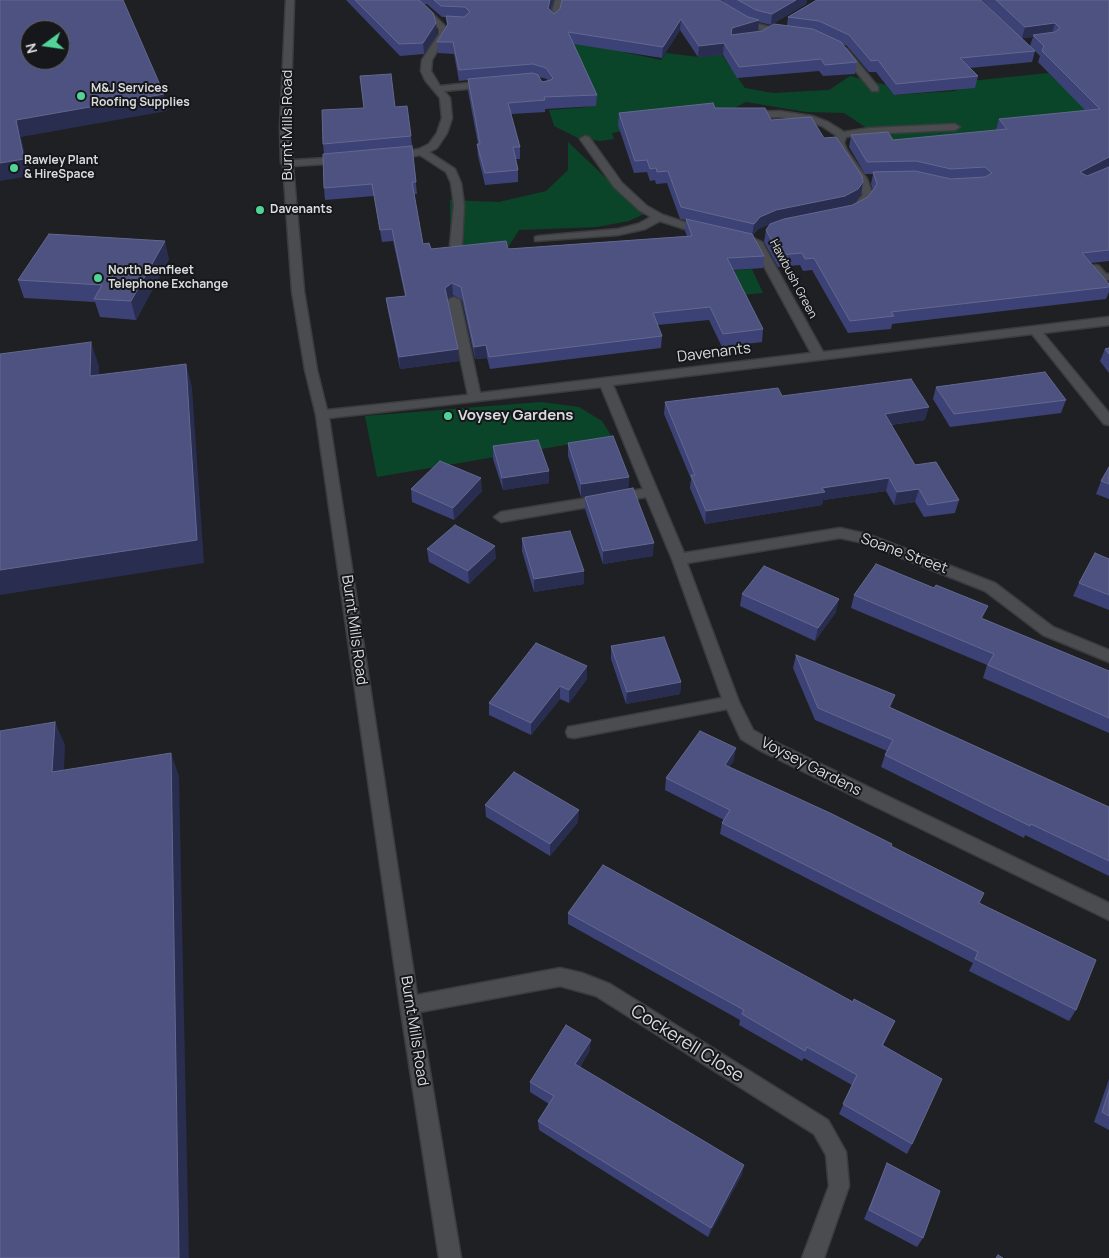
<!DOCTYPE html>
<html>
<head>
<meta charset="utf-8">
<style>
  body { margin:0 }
  #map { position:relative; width:1109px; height:1258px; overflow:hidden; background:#1f2023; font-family:Manrope,sans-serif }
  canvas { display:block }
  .north { position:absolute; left:20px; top:20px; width:50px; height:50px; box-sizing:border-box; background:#16171a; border:1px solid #646568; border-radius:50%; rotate:256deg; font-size:14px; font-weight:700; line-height:20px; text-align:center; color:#dadbdd }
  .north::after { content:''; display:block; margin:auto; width:18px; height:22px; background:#52d397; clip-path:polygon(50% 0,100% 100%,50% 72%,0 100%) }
</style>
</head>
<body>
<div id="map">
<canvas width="1109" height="1258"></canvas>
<div class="north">N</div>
</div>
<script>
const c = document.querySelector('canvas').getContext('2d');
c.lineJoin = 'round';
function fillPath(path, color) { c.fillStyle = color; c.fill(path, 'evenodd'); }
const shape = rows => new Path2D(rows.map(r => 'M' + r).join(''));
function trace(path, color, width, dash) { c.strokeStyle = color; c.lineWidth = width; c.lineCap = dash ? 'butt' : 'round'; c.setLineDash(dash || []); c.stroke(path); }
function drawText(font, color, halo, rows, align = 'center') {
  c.font = font + ' Manrope,sans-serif'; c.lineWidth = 4; c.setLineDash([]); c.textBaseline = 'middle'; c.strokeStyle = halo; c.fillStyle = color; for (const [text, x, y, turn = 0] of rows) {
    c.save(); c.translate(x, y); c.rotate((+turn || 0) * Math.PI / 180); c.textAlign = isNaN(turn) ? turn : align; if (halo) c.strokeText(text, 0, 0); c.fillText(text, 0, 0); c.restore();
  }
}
fillPath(shape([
  [537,13,608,36,623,52,661,60,666,53,698,57,722,55,745,88,773,93,829,90,850,76,886,85,894,95,955,91,970,81,1048,73,1101,120,886,141,844,113,806,112,746,102,734,108,612,133,614,139,600,141,578,138,554,126,549,110,588,107],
  [568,142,644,214,629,221,597,227,519,230,509,246,451,252,450,200,499,202,546,191,568,170],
  [752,269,763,293,689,300,680,275],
  [541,402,579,407,602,421,612,437,377,477,365,416]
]), '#0b4529');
const minor = shape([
  [286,0,294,0,290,128,293,160,342,157,347,160,342,163,293,166,304,291,317,370,327,410,468,395,448,300,454,297,460,300,480,393,811,353,752,244,747,241,753,238,762,242,823,352,1109,317,1109,325,1043,333,1109,413,1109,425,1104,424,1032,334,613,385,684,553,840,528,867,534,995,583,1053,627,1109,650,1109,662,1043,635,985,591,864,543,840,538,687,563,739,702,753,730,773,741,1109,903,1109,920,761,751,741,739,727,709,574,738,568,737,566,732,568,727,574,726,722,698,672,559,646,497,501,522,494,517,501,512,643,489,601,387,329,418,417,995,560,968,582,973,610,984,828,1120,846,1152,849,1186,824,1258,802,1258,829,1186,826,1155,814,1134,596,996,560,986,420,1012,461,1258,439,1258,400,1005,316,415,305,370,292,291,283,165,281,163,280,128,286,0],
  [555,0,563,0,558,20,554,23,550,20,555,0],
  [711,0,720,0,725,6,754,23,789,32,785,35,748,27,719,10,711,0],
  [424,5,447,28,447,34,432,60,431,71,440,86,488,81,493,84,488,87,444,91,450,98,452,118,447,133,437,148,429,152,455,169,461,183,464,205,462,245,456,248,450,245,454,205,451,183,446,172,420,155,392,160,387,157,392,154,419,149,429,144,437,133,442,118,440,98,425,80,421,71,422,60,439,34,439,29,420,8,424,5],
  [841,49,847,49,878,87,878,91,872,91,841,53,841,49],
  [779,111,812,116,828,122,844,132,869,128,955,124,960,127,955,130,869,134,846,137,844,143,847,150,867,179,873,195,865,207,853,213,848,210,863,195,857,179,837,150,834,143,837,136,822,126,807,121,779,117,749,118,744,115,749,112,779,111],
  [585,136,589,137,622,183,647,206,663,215,708,230,708,234,700,234,660,221,645,229,618,235,535,241,535,237,539,236,618,229,638,224,651,217,639,210,614,187,580,139,585,136],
  [1095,265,1099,266,1106,274,1109,274,1109,280,1099,280,1089,268,1095,265]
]);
trace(minor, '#3b3c3e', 3);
fillPath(minor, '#4b4c50');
fillPath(shape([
  [346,0,553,0,551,11,554,14,726,5,722,0,807,0,806,4,771,25,759,22,758,31,787,25,788,17,816,0,981,0,1011,28,982,0,1109,0,1109,261,1091,263,1109,284,1109,292,1106,299,892,324,891,329,848,333,812,270,803,271,800,265,778,267,764,242,766,230,775,222,758,229,753,235,764,256,763,268,733,270,763,329,762,342,722,347,709,320,657,325,662,336,661,348,490,369,487,358,475,359,462,300,453,295,448,299,459,361,400,369,388,311,386,298,405,296,393,241,382,242,374,196,325,200,324,188,324,154,323,144,395,107,411,136,417,194,414,194,423,244,431,249,508,249,687,236,685,231,686,220,680,219,667,183,656,184,655,180,650,181,647,172,634,173,618,125,619,113,715,108,771,120,824,138,863,182,861,195,856,202,847,206,853,205,868,197,873,190,871,184,873,174,865,174,849,147,851,135,893,140,996,130,999,119,1086,111,1038,62,1040,56,1035,51,1032,62,970,68,978,76,975,88,894,95,876,72,869,72,847,46,842,44,857,62,855,74,823,76,819,71,737,78,723,55,698,57,680,30,662,58,574,44,597,95,596,106,545,109,545,112,511,114,520,147,520,159,516,159,518,170,518,182,485,185,478,156,477,144,478,144,468,91,468,80,459,81,454,54,438,53,437,42,447,26,446,17,442,17,427,4,424,4,437,34,424,54,400,56],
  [1033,37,1030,46,1022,38],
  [539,77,547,79,548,81,542,82],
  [169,259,136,320,100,317,95,302,24,298,18,280],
  [1109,348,1109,373,1100,361,1105,349],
  [936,387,1066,400,1061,413,950,427,933,399],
  [782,396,925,420,891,425,915,465,959,500,955,513,924,517,915,502,894,505,886,491,823,500,822,505,705,524,690,488,691,479,664,414,665,402],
  [568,443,629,477,628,489,653,556,603,564,585,509,585,497,611,492,581,497,568,456],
  [493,446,549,471,549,483,503,490,493,459],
  [1109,467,1109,499,1096,494,1101,481],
  [411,489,482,491,454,520,412,502],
  [522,538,584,571,584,584,534,592,522,551],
  [427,549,496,558,469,584,429,562],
  [1109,559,1109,610,1073,596,1079,583],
  [742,594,836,612,815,641,740,606],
  [854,595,983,619,1109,671,1109,733,983,678,987,665,851,608],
  [611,646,681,682,680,694,626,704,611,659],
  [796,655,891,708,1109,807,1109,876,1025,835,1024,838,881,767,885,755,887,751,815,720,793,668],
  [587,679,569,703,560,699,531,735,489,715,489,703],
  [734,760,729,767,891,846,979,903,1076,1010,1069,1021,969,971,973,963,720,834,722,823,724,820,665,790,666,778],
  [485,805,578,822,550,856,486,817],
  [568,913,853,1002,895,1021,883,1046,912,1144,907,1154,839,1114,852,1085,804,1058,802,1061,739,1025,740,1020,568,924],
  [590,1050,580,1067,742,1174,708,1237,539,1130,538,1121,549,1104,530,1092,530,1082],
  [1109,1079,1109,1130,1094,1122],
  [887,1163,923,1238,917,1247,864,1219,883,1173]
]), '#3c4276');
fillPath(shape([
  [550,0,553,0,548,20,548,8],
  [796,0,807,0,806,4,771,25,772,14],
  [681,19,680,30,662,58,663,47],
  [759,20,758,32,731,39,732,28],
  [436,23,437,34,424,54,423,43],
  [1055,23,1052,34,1033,35,1033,37,1022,38,1025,27],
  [724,43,723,55,698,57,699,46],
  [164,94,167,111,21,137,30,176,0,181,0,163,16,120],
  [1109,157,1109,166,1076,184,1080,172],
  [863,182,861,195,856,202,842,208,775,222,758,229,752,236,754,224,760,217,776,210],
  [165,241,169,259,136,320,131,301],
  [452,283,453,295,446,300,445,288],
  [91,342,99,366,98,400,90,376],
  [486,345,487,358,475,359,474,347],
  [458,349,459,361,400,369,399,357],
  [186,364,192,387,204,563,0,595,0,570],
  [929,407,925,420,882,426,885,414],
  [549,471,549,483,503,490,502,478],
  [629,477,628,489,581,497,581,484],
  [481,478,482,491,454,520,453,508],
  [889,478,886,491,823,500,822,505,705,524,706,511,822,488],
  [919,489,915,502,894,505,897,492],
  [654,543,653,556,603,564,603,551],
  [495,546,496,558,469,584,468,571],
  [584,571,584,584,534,592,534,579],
  [839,599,836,612,815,641,818,628],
  [988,606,983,618,976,631,981,618],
  [587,666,587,679,569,703,569,690],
  [681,682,680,694,626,704,627,692],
  [560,686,560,699,531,735,531,723],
  [895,695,891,708,889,707],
  [55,722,65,745,63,795,52,772],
  [736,748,734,760,723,777,725,765],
  [171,753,179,776,189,1258,179,1258],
  [579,810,578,822,550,856,550,844],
  [591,1040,590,1050,575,1075,575,1064],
  [744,1165,742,1174,708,1237,711,1228]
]), '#292d50');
const building = shape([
  [0,0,123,0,164,94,16,120,24,159,0,163,0,0],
  [30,30,60,30,60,60,30,60,30,30],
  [355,0,419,0,433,13,436,23,423,43,399,44,355,0],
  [434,0,550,0,548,8,554,14,560,9,562,0,719,0,748,17,759,20,732,28,731,35,762,31,774,24,813,29,841,42,857,62,825,65,821,59,739,67,724,43,699,46,681,19,663,47,568,32,597,95,544,97,545,100,508,103,520,147,513,147,518,170,485,173,477,144,480,144,468,79,533,73,538,75,542,82,551,80,553,78,546,68,533,64,459,70,453,42,437,42,448,24,446,16,464,17,470,12,465,7,441,6,434,0],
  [738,0,796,0,772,14,756,10,738,0],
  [817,0,981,0,1035,51,960,58,978,76,896,84,878,60,871,61,849,35,819,21,788,17,817,0],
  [996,0,1109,0,1109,157,1080,172,1087,176,1109,167,1109,250,1082,253,1109,284,1109,287,891,312,894,316,850,321,814,258,805,259,802,253,780,255,766,230,770,224,784,219,853,205,868,197,877,184,873,172,915,171,951,179,985,177,992,173,985,167,951,169,916,161,867,162,851,135,888,132,893,140,1007,129,999,119,1100,109,1042,51,1044,46,1033,35,1055,32,1060,28,1055,23,1025,27,996,0],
  [391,74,395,107,407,106,411,136,323,144,322,110,364,108,360,76,391,74],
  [713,103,715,108,765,108,771,120,811,117,824,138,836,137,862,176,863,182,858,189,845,196,776,210,760,217,754,224,681,207,668,171,657,172,656,168,650,169,647,160,635,161,619,113,713,103],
  [412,146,416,182,412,182,423,244,429,243,431,249,506,241,508,249,692,236,686,219,752,234,764,256,727,258,763,329,723,334,710,307,653,313,662,336,489,357,486,345,474,347,461,287,452,283,445,288,458,349,399,357,386,298,406,296,392,229,380,230,372,184,324,188,323,154,412,146],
  [49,234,165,241,131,301,94,299,102,285,18,280,49,234],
  [91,342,90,376,186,364,197,540,0,570,0,354,91,342],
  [1109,348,1109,354,1105,349,1109,348],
  [1045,372,1066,400,954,414,936,387,1045,372],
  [911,379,929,407,885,414,915,465,936,462,959,500,928,505,919,489,897,492,889,478,822,488,825,492,706,511,691,475,695,475,665,402,778,388,782,396,911,379],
  [613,436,629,477,581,484,568,443,613,436],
  [538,440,549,471,502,478,493,446,538,440],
  [440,461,481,478,453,508,411,489,440,461],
  [1109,467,1109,484,1101,481,1109,467],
  [633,488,654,543,603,551,585,497,633,488],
  [455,525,495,546,468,571,427,549,455,525],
  [570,531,584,571,534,579,522,538,570,531],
  [1095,553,1109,559,1109,595,1079,583,1095,553],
  [876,564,934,588,936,585,988,606,981,618,1109,671,1109,718,988,665,994,654,854,595,876,564],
  [764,566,839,599,818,628,742,594,764,566],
  [664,637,681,682,627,692,611,646,664,637],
  [536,643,587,666,569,690,560,686,531,723,489,703,536,643],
  [796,655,895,695,889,707,1109,807,1109,861,1031,824,1030,826,885,755,893,740,818,708,796,655],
  [55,722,52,772,171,753,179,1258,0,1258,0,731,55,722],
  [700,731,736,748,725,765,830,813,892,844,891,846,984,893,979,903,1096,960,1076,1010,975,959,978,952,722,823,730,810,666,778,700,731],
  [514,772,579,810,550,844,485,805,514,772],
  [603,865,853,1002,854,999,895,1021,882,1045,942,1079,912,1144,843,1104,857,1075,807,1047,805,1051,742,1014,744,1010,568,913,603,865],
  [566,1025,591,1040,575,1064,744,1165,711,1228,538,1121,554,1096,530,1082,566,1025],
  [1109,1090,1109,1116,1102,1112,1109,1090],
  [887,1163,940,1191,923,1238,869,1210,887,1163],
  [998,1255,1003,1258,996,1258,998,1255]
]);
fillPath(building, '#4d5281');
trace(building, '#63688f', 1);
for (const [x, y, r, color] of [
  [81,96,5,"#52d397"],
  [14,168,5,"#52d397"],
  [260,210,5,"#52d397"],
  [98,278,5,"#52d397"],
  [448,416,5,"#52d397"]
]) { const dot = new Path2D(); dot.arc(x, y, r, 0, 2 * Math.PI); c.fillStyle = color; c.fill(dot); trace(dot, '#16171a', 2); }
drawText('bold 12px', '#dadbdd', '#16171a', [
  ["M&J Services",91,89],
  ["Roofing Supplies",91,103],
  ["Rawley Plant",24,161],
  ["& HireSpace",24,175],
  ["Davenants",270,210],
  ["North Benfleet",108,271],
  ["Telephone Exchange",108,285]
], 'left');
drawText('12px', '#dadbdd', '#16171a', [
  ["Hawbush Green",793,279,62]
]);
drawText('15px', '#dadbdd', '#16171a', [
  ["Burnt Mills Road",288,125,-90],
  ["Davenants",714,353,-7],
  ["Soane Street",904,554,20],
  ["Burnt Mills Road",354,630,82],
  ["Voysey Gardens",811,767,27],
  ["Burnt Mills Road",414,1031,81]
]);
drawText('bold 15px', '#dadbdd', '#16171a', [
  ["Voysey Gardens",458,416]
], 'left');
drawText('18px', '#dadbdd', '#16171a', [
  ["Cockerell Close",687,1044,32]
]);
</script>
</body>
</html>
